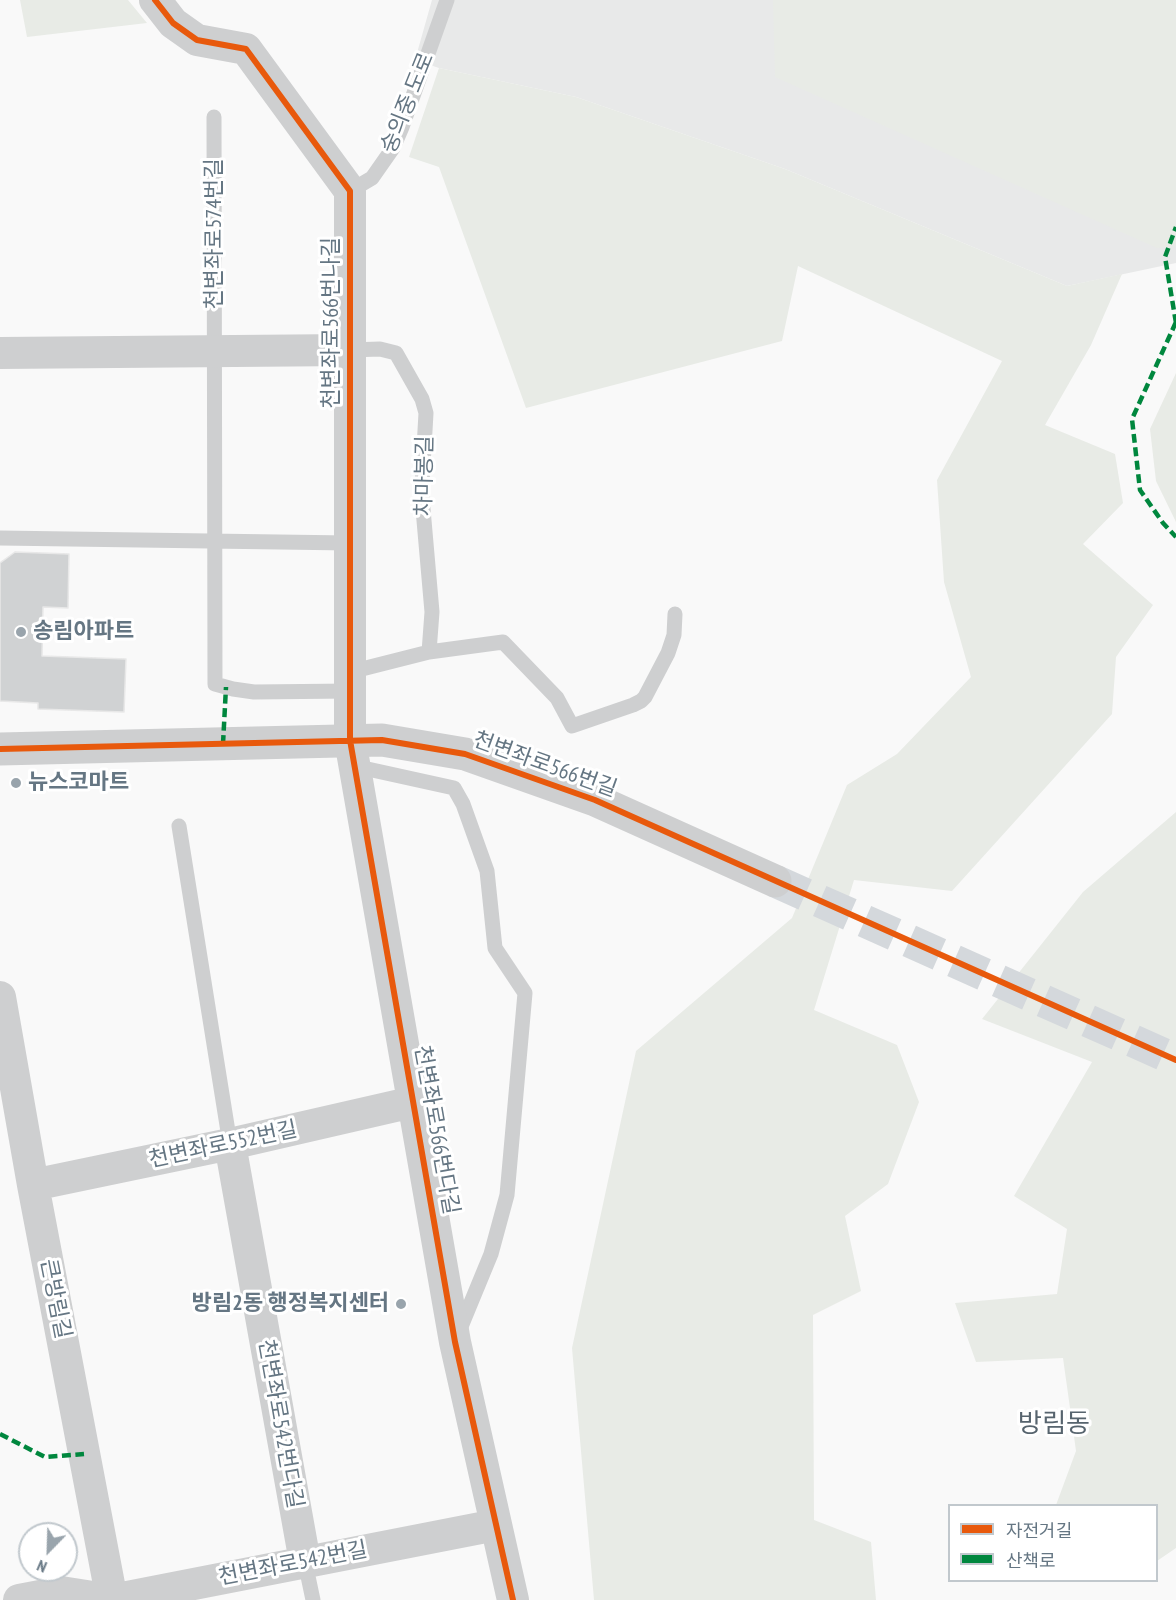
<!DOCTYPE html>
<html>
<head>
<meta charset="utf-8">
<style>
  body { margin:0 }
  #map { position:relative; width:1176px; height:1600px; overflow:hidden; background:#f9f9f9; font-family:"PT Sans Narrow","Noto Sans KR",sans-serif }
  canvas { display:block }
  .legend { position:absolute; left:948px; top:1504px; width:210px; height:78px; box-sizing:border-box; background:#fff; border:2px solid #c1c8cd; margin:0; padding:8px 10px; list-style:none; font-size:18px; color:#657683 }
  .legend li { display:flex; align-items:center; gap:12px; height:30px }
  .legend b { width:30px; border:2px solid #c1c8cd }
  .north { position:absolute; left:18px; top:1522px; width:60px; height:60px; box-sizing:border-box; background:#fff; border:2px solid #c1c8cd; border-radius:50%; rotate:203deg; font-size:16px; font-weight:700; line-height:24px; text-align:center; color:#657683 }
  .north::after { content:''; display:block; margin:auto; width:21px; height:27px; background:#99a4ac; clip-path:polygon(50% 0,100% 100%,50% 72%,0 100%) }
</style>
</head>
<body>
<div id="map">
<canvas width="1176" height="1600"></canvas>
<ul class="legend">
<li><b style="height:8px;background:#e8590c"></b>자전거길</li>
<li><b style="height:8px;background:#00873e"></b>산책로</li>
</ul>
<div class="north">N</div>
</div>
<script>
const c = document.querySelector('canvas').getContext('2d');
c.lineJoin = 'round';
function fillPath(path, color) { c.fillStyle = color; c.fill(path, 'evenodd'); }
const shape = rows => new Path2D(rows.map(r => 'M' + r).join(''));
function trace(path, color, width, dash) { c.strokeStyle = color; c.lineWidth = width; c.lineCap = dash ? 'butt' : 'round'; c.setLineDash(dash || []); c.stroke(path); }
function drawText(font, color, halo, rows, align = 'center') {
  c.font = font + ' "PT Sans Narrow","Noto Sans KR",sans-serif'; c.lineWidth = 6; c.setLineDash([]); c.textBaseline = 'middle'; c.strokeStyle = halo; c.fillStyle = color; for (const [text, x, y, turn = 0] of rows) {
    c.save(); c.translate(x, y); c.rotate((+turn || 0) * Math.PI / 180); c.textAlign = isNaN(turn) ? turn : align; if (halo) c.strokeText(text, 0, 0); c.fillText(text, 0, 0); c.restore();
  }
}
fillPath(shape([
  [432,0,1176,0,1176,263,1067,286,785,169,576,97,439,68,415,60]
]), '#e8e9e9');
fillPath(shape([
  [20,0,128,0,147,23,27,37],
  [773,0,1176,0,1176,246,1157,248,775,77],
  [439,68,576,97,785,169,1067,286,1122,274,1091,345,1045,425,1115,454,1123,503,1083,544,1153,605,1116,657,1112,714,952,891,854,880,814,1010,897,1045,919,1102,888,1184,845,1216,861,1291,813,1315,814,1520,871,1542,876,1600,594,1600,572,1348,636,1051,792,918,847,785,897,754,971,677,944,582,937,480,1002,361,798,266,782,341,526,408,439,167,409,157],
  [1176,373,1176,522,1156,481,1150,429],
  [1176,812,1176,1548,1157,1561,1156,1506,1056,1505,1076,1451,1063,1358,976,1362,955,1303,1057,1294,1067,1229,1014,1196,1092,1062,982,1019,1083,892]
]), '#e8ebe6');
const building = shape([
  [15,552,69,554,68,608,43,607,42,656,126,659,124,712,38,709,38,703,0,701,0,563,15,552]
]);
fillPath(building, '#d0d2d3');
trace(building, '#e8e8e8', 1.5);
trace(shape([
  [775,881,1176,1060]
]), '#d4d8dc', 33, [33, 16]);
trace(shape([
  [214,117,215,684,233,689,254,692,350,691],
  [350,191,372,178,393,148,402,127,447,0],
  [350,350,380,349,396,353,422,399,426,413,422,483,423,509,432,612,429,652],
  [0,538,349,543],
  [350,672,429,652,503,642,557,698,572,726,633,705,641,701,645,697,668,653,674,635,675,614],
  [354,766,454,788,463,804,487,871,495,948,525,993,507,1195,491,1254,458,1334],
  [179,826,230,1144],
  [305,1562,313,1600]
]), '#cecfd0', 15);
trace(shape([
  [155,0,173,23,197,40,246,49,350,191,350,740,455,1342,513,1600],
  [0,353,350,350],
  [0,997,33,1185,112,1600],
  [230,1144,305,1562],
  [33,1185,230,1144,413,1102],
  [19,1600,61,1592,112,1600,496,1525]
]), '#cecfd0', 32);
trace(shape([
  [0,749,382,740,465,754,595,800,775,881]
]), '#cecfd0', 33);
trace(shape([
  [1176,322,1132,419,1140,490,1163,523,1176,537],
  [1176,323,1165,257,1176,227],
  [223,744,226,687],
  [0,1434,45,1457,84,1454]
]), '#00873e', 4.5, [9, 4.5]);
trace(shape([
  [155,0,173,23,197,40,246,49,350,191,350,740,455,1342,513,1600],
  [0,749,382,740,465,754,595,800,1176,1060]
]), '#e8590c', 6);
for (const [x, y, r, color] of [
  [21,632,6,"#99a4ac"],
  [16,783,6,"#99a4ac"],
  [401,1304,6,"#99a4ac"]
]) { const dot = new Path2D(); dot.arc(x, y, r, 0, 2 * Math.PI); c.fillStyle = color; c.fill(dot); trace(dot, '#fff', 2); }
drawText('22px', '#657683', '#fff', [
  ["숭의중 도로",408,103,-68],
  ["천변좌로574번길",215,234,-90],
  ["천변좌로566번나길",332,323,-90],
  ["차마봉길",425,476,-89],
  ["천변좌로566번길",545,765,20],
  ["천변좌로566번다길",436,1130,80],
  ["천변좌로552번길",223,1145,-12],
  ["큰방림길",55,1299,79],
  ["천변좌로542번다길",280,1424,80],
  ["천변좌로542번길",293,1564,-11]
]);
drawText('bold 22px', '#657683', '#fff', [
  ["송림아파트",33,632],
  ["뉴스코마트",28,783],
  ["방림2동 행정복지센터",389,1304,"right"]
], 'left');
drawText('26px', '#57646e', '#fff', [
  ["방림동",1054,1425]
]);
</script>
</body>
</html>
